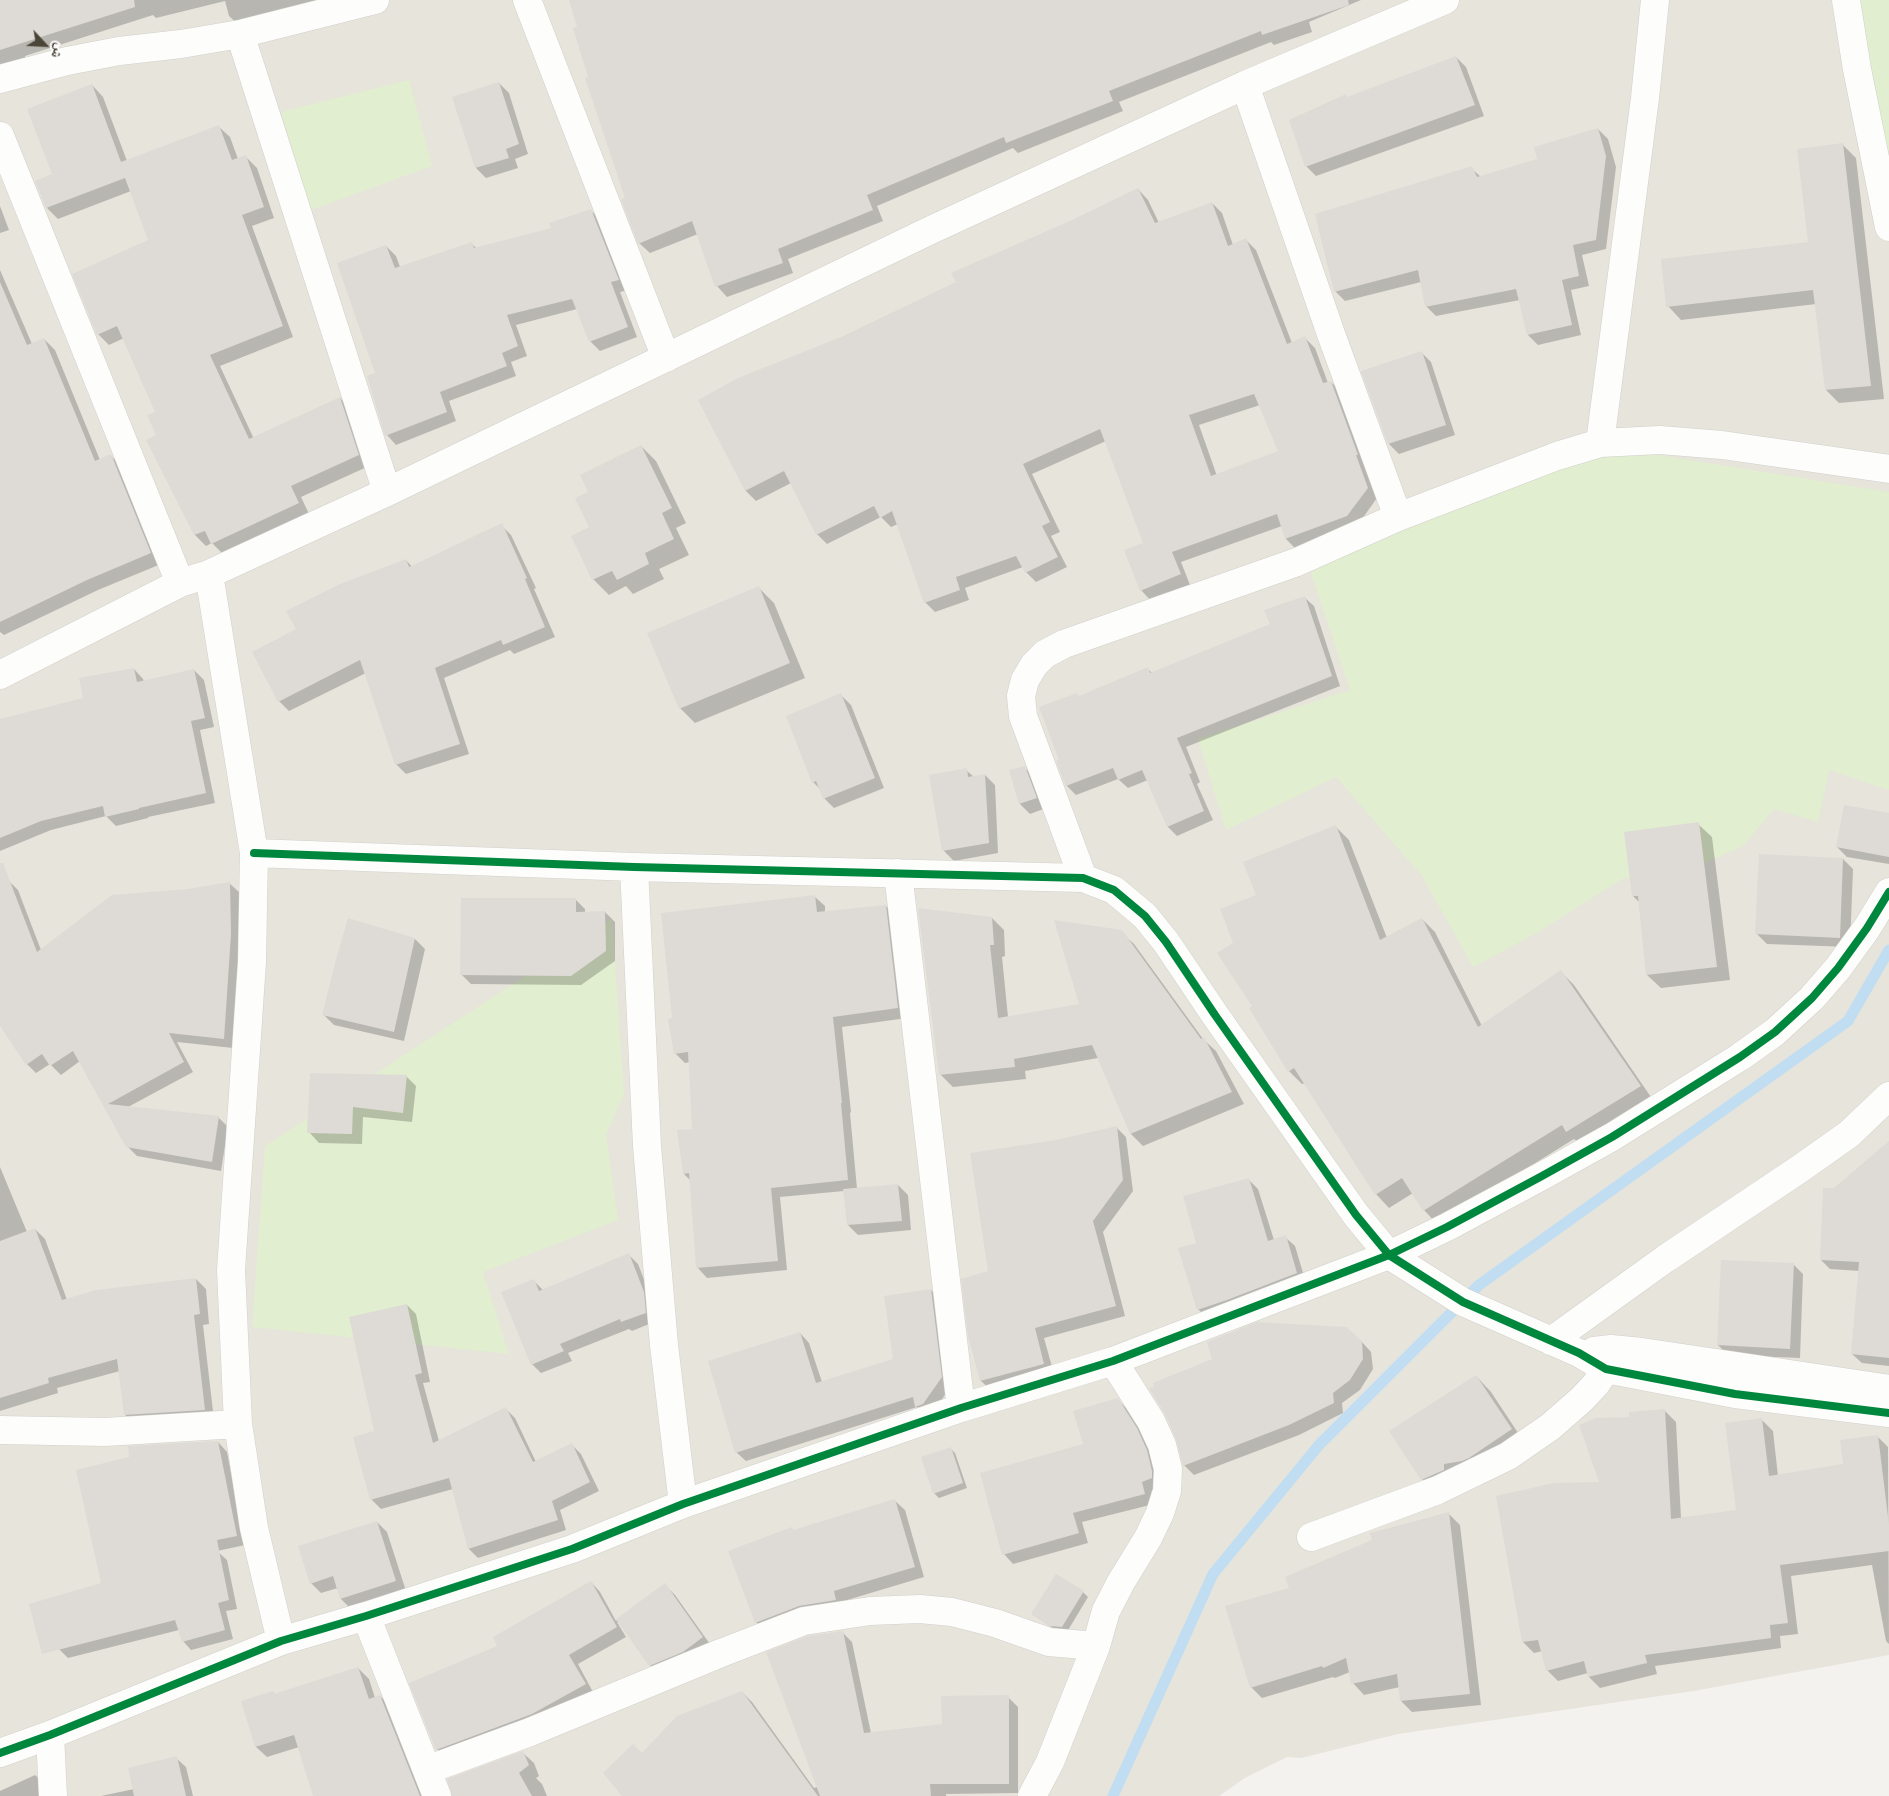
<!DOCTYPE html>
<html>
<head>
<meta charset="utf-8">
<style>
  body { margin:0 }
  #map { position:relative; width:1889px; height:1796px; overflow:hidden; background:#f4f2ee; font-family:Inter,"Noto Naskh Arabic",sans-serif }
  canvas { display:block }
  .north { position:absolute; left:20px; top:20px; width:50px; height:50px; -webkit-text-stroke:4px #fff; paint-order:stroke; rotate:115deg; font-size:14px; font-weight:700; line-height:20px; text-align:center; color:#4b4439 }
  .north::after { content:''; display:block; margin:auto; width:18px; height:22px; background:#4b4439; clip-path:polygon(50% 0,100% 100%,50% 72%,0 100%) }
</style>
</head>
<body>
<div id="map">
<canvas width="1889" height="1796"></canvas>
<div class="north">ش</div>
</div>
<script>
const c = document.querySelector('canvas').getContext('2d');
c.lineJoin = 'round';
function fillPath(path, color) { c.fillStyle = color; c.fill(path, 'evenodd'); }
const shape = rows => new Path2D(rows.map(r => 'M' + r).join(''));
function trace(path, color, width, dash) { c.strokeStyle = color; c.lineWidth = width; c.lineCap = dash ? 'butt' : 'round'; c.setLineDash(dash || []); c.stroke(path); }
fillPath(shape([
  [0,0,1889,0,1889,1655,1694,1691,1398,1734,1301,1758,1287,1757,1245,1778,1219,1796,0,1796]
]), '#e7e4dc');
fillPath(shape([
  [1853,0,1889,0,1889,209],
  [409,80,432,166,311,210,281,112],
  [1633,451,1889,492,1889,790,1829,770,1818,822,1774,809,1743,846,1666,880,1624,878,1535,934,1473,967,1422,876,1336,777,1226,830,1198,739,1350,690,1306,558,1479,481],
  [612,919,624,1094,606,1135,618,1220,483,1272,509,1354,252,1327,265,1146]
]), '#e1eecf');
fillPath(shape([
  [0,0,358,0,240,26,229,16,225,1,156,18,153,15,25,56,27,63,0,72],
  [571,0,1361,0,1309,22,1312,32,1274,45,1271,42,1119,102,1123,111,1018,153,1013,148,877,206,883,221,788,259,793,273,727,297,717,286,698,234,650,253,639,243,590,78,579,27],
  [1456,57,1466,67,1484,116,1316,176,1306,166,1348,98],
  [499,83,509,93,528,154,515,159,518,168,486,178,476,168,453,98],
  [92,85,103,97,127,161,218,126,230,137,238,159,246,157,257,168,274,218,252,226,293,337,220,366,254,439,340,398,351,409,369,466,301,497,309,514,223,554,212,543,206,546,195,535,148,440,158,436,156,412,124,338,109,345,98,334,150,240,131,191,58,219,47,208,54,175],
  [1598,129,1608,139,1616,167,1606,249,1582,255,1589,286,1571,290,1581,335,1538,345,1528,335,1520,300,1436,316,1426,306,1421,282,1345,301,1335,291,1471,168,1481,177,1538,160],
  [1843,145,1856,158,1884,399,1839,403,1826,390,1816,304,1681,320,1668,306,1809,243],
  [1138,189,1148,200,1159,223,1212,203,1222,213,1233,245,1246,240,1256,250,1292,343,1305,338,1315,348,1328,383,1331,382,1341,392,1377,498,1357,526,1296,549,1286,539,1282,526,1181,562,1190,585,1151,601,1141,590,1144,544,1106,441,1032,474,1060,532,1051,536,1067,567,1036,582,1026,572,1023,567,965,588,969,600,935,612,925,602,898,524,891,527,881,517,827,544,817,534,791,483,756,501,746,491,700,400,841,338,957,283,1072,221],
  [1260,405,1280,452,1217,476,1199,425],
  [0,206,9,230,0,233],
  [591,211,601,220,628,290,620,292,637,337,600,351,590,341,577,309,516,325,527,356,511,362,516,376,449,401,456,421,396,445,387,435,376,373,386,246,396,256,400,267,472,244,477,249,553,229],
  [0,270,32,344,44,339,55,350,100,460,111,456,121,466,161,564,98,590,4,635,0,632],
  [1421,352,1431,362,1455,435,1399,454,1389,444,1363,371],
  [641,446,656,461,686,523,676,528,689,555,659,569,664,579,633,594,626,586,609,595,593,579,589,492],
  [501,525,511,535,536,588,534,589,555,637,514,654,510,650,444,678,469,754,406,774,396,764,366,673,289,711,279,701,297,630,406,560,412,567],
  [759,588,774,603,805,678,695,723,680,708],
  [1304,597,1314,606,1340,686,1186,747,1200,782,1197,784,1213,820,1177,836,1168,827,1148,780,1128,788,1118,779,1076,795,1067,786,1060,761,1080,697,1147,668,1152,673,1271,625],
  [134,669,143,679,144,681,194,670,204,680,214,727,200,730,215,803,148,817,148,818,116,826,106,816,51,830,0,851,0,729,84,699],
  [841,695,851,705,884,788,834,808,824,798,821,790,813,782],
  [1025,768,1035,778,1046,808,1030,814,1020,804,1011,770],
  [966,770,974,777,985,775,995,785,998,853,954,861,944,851],
  [1889,814,1889,864,1847,857,1837,847],
  [1698,824,1712,837,1730,980,1661,988,1647,975,1639,902,1633,896],
  [1336,827,1349,840,1387,938,1422,919,1435,932,1482,1026,1561,972,1574,985,1653,1100,1581,1145,1574,1139,1437,1224,1424,1210,1413,1193,1389,1208,1376,1194,1305,1083,1302,1084,1289,1071,1253,1006,1234,944,1257,896],
  [1843,859,1853,869,1850,947,1767,944,1757,934],
  [9,881,18,890,41,950,188,891,229,883,239,892,240,944,233,1048,177,1042,193,1072,128,1107,218,1117,228,1127,221,1171,137,1156,127,1146,80,1061,61,1075,50,1064,36,1073,27,1064,0,1023,0,884],
  [815,897,825,906,825,913,886,906,895,916,907,1018,842,1027,851,1112,850,1113,857,1189,898,1185,908,1195,911,1230,858,1235,848,1225,844,1191,780,1197,787,1270,707,1278,698,1268,691,1181,684,1174,693,1130,690,1062,685,1063,675,1053],
  [575,899,585,909,585,913,605,912,615,922,615,961,581,985,471,984,461,974],
  [992,918,1004,930,1005,956,1002,957,1008,1017,1080,1005,1121,932,1134,944,1203,1039,1216,1051,1244,1104,1143,1146,1131,1134,1098,1058,1025,1071,1026,1079,953,1087,941,1075],
  [415,939,425,949,404,1041,334,1025,324,1015],
  [406,1076,416,1086,412,1122,363,1117,362,1144,319,1143,309,1132],
  [1116,1127,1126,1137,1133,1191,1103,1232,1125,1316,1044,1338,1054,1374,992,1391,981,1381,970,1336,990,1272,1056,1141],
  [1889,1153,1889,1366,1862,1363,1852,1354,1860,1271,1830,1269,1821,1260,1835,1190],
  [0,1167,27,1232,35,1229,45,1239,67,1300,196,1279,206,1289,209,1324,203,1325,214,1420,136,1425,125,1415,120,1371,57,1388,58,1393,0,1411],
  [1248,1179,1258,1189,1274,1240,1285,1237,1295,1246,1306,1283,1208,1319,1198,1309,1197,1243],
  [629,1255,638,1264,653,1303,654,1322,632,1331,629,1329,568,1353,572,1361,541,1373,532,1364,533,1280,543,1290],
  [1793,1264,1803,1274,1800,1358,1728,1355,1718,1345],
  [931,1290,940,1299,950,1387,933,1413,925,1416,917,1407,746,1461,736,1452,800,1333,809,1343,822,1382,895,1360],
  [407,1305,416,1314,430,1382,423,1383,439,1441,506,1409,515,1418,536,1462,572,1445,581,1454,599,1491,560,1510,566,1530,478,1558,469,1549,453,1489,381,1509,372,1500,355,1438,376,1432],
  [1361,1341,1371,1352,1373,1369,1360,1390,1342,1403,1343,1413,1299,1435,1194,1475,1184,1465,1214,1359],
  [1476,1376,1491,1392,1526,1445,1437,1494,1422,1479],
  [1117,1399,1127,1409,1147,1440,1161,1488,1151,1492,1154,1504,1082,1522,1088,1543,1013,1564,1004,1554],
  [1665,1411,1676,1422,1681,1518,1737,1511,1761,1419,1773,1431,1778,1476,1844,1466,1877,1436,1888,1447,1889,1644,1886,1641,1872,1565,1791,1576,1798,1634,1780,1636,1781,1648,1655,1666,1657,1674,1600,1688,1589,1677,1588,1673,1558,1681,1547,1670,1543,1651,1534,1653,1523,1642,1601,1483,1630,1418],
  [218,1442,227,1452,245,1545,217,1551,227,1560,237,1609,226,1611,233,1639,191,1650,183,1641,179,1630,68,1658,59,1649,217,1552,206,1541],
  [950,1448,955,1453,967,1488,939,1498,934,1493],
  [894,1500,905,1510,924,1577,844,1601,766,1632,756,1622,792,1529,794,1531],
  [1449,1514,1460,1525,1481,1705,1412,1712,1401,1701,1400,1687,1364,1695,1353,1683,1350,1672,1335,1678,1333,1677,1262,1698,1251,1687,1291,1588],
  [377,1522,387,1532,406,1591,351,1609,341,1599,338,1588,321,1593,311,1583],
  [591,1582,600,1592,616,1621,665,1585,675,1595,712,1647,660,1675,650,1665,619,1622,617,1622,626,1637,578,1664,594,1694,446,1759,437,1749,499,1646],
  [1083,1592,1088,1597,1067,1632,1056,1630,1032,1614],
  [842,1632,852,1642,871,1733,943,1725,1008,1697,1018,1707,1018,1793,946,1794,946,1796,624,1796,642,1755,742,1692,752,1702,814,1788,817,1787],
  [358,1668,369,1679,375,1698,380,1696,391,1707,426,1796,314,1796,299,1747,267,1757,256,1747,243,1702,273,1692,275,1695],
  [523,1753,534,1763,539,1776,536,1778,542,1784,547,1796,453,1796],
  [176,1758,186,1767,193,1796,101,1796,134,1789],
  [35,1775,45,1784,45,1796,0,1796,0,1791]
]), '#0003');
trace(shape([
  [1113,1796,1213,1574,1319,1445,1479,1285,1848,1021,1889,950]
]), '#c0ddf1', 11);
fillPath(shape([
  [0,0,134,0,135,7,0,50],
  [569,0,1348,0,1349,5,1262,35,1261,31,1109,91,1113,101,1006,143,1004,137,867,195,873,210,778,249,783,263,715,287,692,221,638,244,621,199,625,198,585,78,588,77,573,28,577,27],
  [1456,56,1475,105,1305,167,1289,120,1346,94,1347,97],
  [499,82,519,144,506,149,509,158,475,168,452,97],
  [92,84,121,162,219,125,232,160,246,155,264,207,242,215,283,326,210,355,249,439,340,397,359,455,291,486,299,503,211,544,205,531,194,535,146,440,156,435,147,415,155,412,117,326,97,335,72,274,148,240,125,178,46,208,35,181,52,174,27,109],
  [1598,128,1606,156,1596,240,1573,245,1579,276,1562,280,1572,325,1527,335,1516,289,1425,307,1418,270,1334,292,1315,214,1472,166,1477,177,1537,159,1534,147],
  [1843,143,1871,386,1825,390,1813,290,1666,307,1661,259,1808,242,1797,149],
  [1138,188,1155,223,1212,202,1228,246,1246,238,1287,344,1305,336,1323,383,1331,381,1358,455,1356,455,1368,488,1347,516,1285,539,1277,514,1172,552,1181,574,1140,591,1124,550,1143,543,1100,429,1023,464,1050,522,1042,526,1058,557,1025,573,1016,556,956,577,960,590,924,603,892,511,880,518,874,506,816,535,784,471,745,491,698,400,738,378,841,337,956,282,951,273,1072,220],
  [1254,394,1278,451,1211,476,1189,415],
  [591,209,619,280,611,282,628,327,589,342,572,299,507,315,518,346,502,353,507,366,440,392,447,412,385,436,367,376,375,373,337,263,386,245,395,268,472,242,474,248,551,228,549,223],
  [0,282,27,345,44,338,95,461,111,454,151,553,87,580,0,622],
  [1422,351,1446,425,1388,444,1361,371],
  [641,445,672,508,662,513,674,539,645,553,649,564,617,580,612,571,592,580,571,536,589,527,575,498,588,492,580,475],
  [502,523,527,578,525,579,545,627,503,645,501,640,435,668,460,744,395,765,360,660,278,702,252,652,296,629,286,611,340,584,406,559,409,567],
  [759,586,790,663,679,709,647,633],
  [1305,596,1332,676,1177,738,1192,773,1189,774,1204,811,1167,827,1142,770,1118,780,1113,768,1066,786,1056,761,1059,760,1039,707,1077,693,1079,696,1148,667,1150,673,1270,624,1264,610],
  [134,668,137,682,194,669,205,718,191,721,206,793,139,808,139,809,105,817,103,806,41,821,0,838,0,719,83,698,79,678],
  [841,693,875,778,823,799,816,781,812,783,786,716],
  [1025,766,1037,798,1019,804,1009,770],
  [967,768,968,777,985,774,989,843,942,851,929,775],
  [1844,805,1889,813,1889,857,1836,847],
  [1699,822,1717,967,1646,975,1638,896,1632,896,1624,832],
  [1336,825,1380,940,1422,918,1478,1027,1561,970,1641,1086,1566,1132,1562,1125,1423,1211,1402,1178,1375,1195,1294,1068,1288,1072,1249,1008,1252,1006,1217,953,1233,943,1220,909,1256,895,1243,862],
  [1759,854,1843,858,1840,938,1755,934],
  [0,863,3,863,37,952,112,895,188,889,230,882,231,934,224,1039,169,1033,184,1062,108,1104,219,1116,212,1162,126,1147,73,1051,50,1066,42,1054,26,1065,0,1026],
  [815,895,817,912,886,905,898,1008,833,1017,842,1103,841,1103,848,1180,771,1188,778,1261,696,1268,689,1173,683,1174,677,1130,692,1129,688,1052,674,1054,668,1019,672,1018,661,913],
  [461,898,576,898,576,912,605,911,606,951,571,976,460,975],
  [918,908,992,917,994,945,990,945,998,1018,1079,1004,1054,920,1122,930,1201,1039,1204,1037,1232,1092,1130,1134,1092,1045,1014,1059,1015,1067,939,1075],
  [348,918,415,938,394,1032,322,1015,337,956],
  [310,1073,407,1075,403,1113,353,1107,352,1134,307,1133],
  [1117,1126,1123,1180,1093,1221,1116,1306,1035,1328,1044,1364,980,1381,968,1336,961,1279,988,1271,970,1153,1056,1140],
  [1889,1141,1889,1358,1851,1354,1859,1262,1820,1260,1823,1188,1834,1188],
  [1249,1178,1268,1241,1286,1235,1297,1273,1227,1300,1197,1310,1178,1248,1196,1243,1183,1196],
  [898,1184,902,1221,847,1225,843,1189],
  [35,1228,62,1300,96,1290,196,1278,200,1314,194,1315,205,1410,124,1415,117,1359,48,1378,49,1383,0,1398,0,1241],
  [629,1253,644,1292,646,1313,621,1322,620,1319,560,1344,564,1351,531,1365,501,1292,534,1279,539,1291],
  [1721,1260,1794,1263,1790,1349,1717,1345],
  [931,1289,942,1377,923,1404,915,1407,913,1397,735,1453,708,1361,800,1332,816,1383,893,1359,884,1296],
  [407,1304,422,1373,415,1375,433,1443,506,1407,533,1462,572,1443,590,1482,552,1501,558,1520,468,1549,449,1478,370,1500,353,1437,374,1431,349,1317],
  [1257,1322,1346,1327,1362,1341,1363,1359,1350,1380,1333,1393,1334,1403,1289,1425,1183,1466,1176,1439,1165,1414,1149,1388,1154,1387,1153,1383,1212,1359,1207,1342],
  [1476,1375,1512,1429,1469,1458,1462,1461,1444,1464,1444,1470,1421,1480,1389,1431],
  [1118,1398,1137,1428,1147,1450,1152,1471,1152,1478,1142,1482,1145,1494,1073,1513,1079,1533,1002,1555,980,1473,1083,1444,1073,1411],
  [1665,1409,1671,1519,1736,1510,1725,1423,1762,1418,1769,1476,1843,1464,1840,1440,1878,1435,1889,1525,1889,1551,1780,1565,1788,1623,1770,1625,1771,1638,1645,1655,1647,1663,1588,1677,1584,1661,1546,1671,1538,1640,1522,1642,1496,1496,1554,1483,1599,1482,1579,1425,1596,1418,1629,1417,1629,1412],
  [218,1441,237,1536,217,1540,229,1600,218,1603,225,1630,182,1642,175,1620,42,1654,29,1604,101,1583,76,1470,129,1457,128,1446],
  [951,1447,963,1483,933,1494,921,1457],
  [895,1499,915,1567,834,1591,836,1600,799,1606,755,1623,728,1551,792,1527,793,1530],
  [1449,1512,1470,1694,1400,1701,1397,1674,1351,1684,1346,1658,1323,1668,1322,1666,1250,1688,1225,1606,1289,1588,1285,1577,1372,1540,1370,1533],
  [377,1521,396,1581,340,1599,333,1576,310,1584,298,1546],
  [1056,1574,1084,1591,1062,1627,1050,1626,1031,1614],
  [591,1581,617,1627,569,1655,586,1684,532,1714,436,1750,409,1683,497,1646,493,1637],
  [665,1583,703,1637,683,1652,649,1666,616,1619],
  [843,1631,864,1733,942,1724,941,1696,1009,1695,1009,1784,930,1784,931,1796,820,1796,766,1652,808,1636],
  [358,1667,369,1699,380,1695,420,1796,313,1796,294,1735,255,1747,241,1701,273,1691,274,1694],
  [742,1691,818,1796,622,1796,603,1773,633,1744,642,1753,677,1716],
  [523,1751,529,1765,519,1773,532,1796,452,1796,447,1779],
  [177,1756,186,1796,134,1796,128,1768]
]), '#dedbd6');
const street = shape([
  [527,0,666,358],
  [1655,0,1645,98,1600,443,1660,440,1722,445,1889,469],
  [1846,0,1857,69,1889,227],
  [240,34,387,492],
  [0,79,67,61,119,51,181,44,240,34,375,0],
  [1245,85,1331,334,1398,517],
  [0,136,180,583],
  [209,574,254,853,252,962,231,1270,238,1424,254,1528,281,1641],
  [0,675,180,583,209,574,387,492,933,229,1245,85,1445,0],
  [254,853,634,867,1083,878,1114,890,1145,916,1166,942,1215,1015,1356,1215,1389,1255,1463,1302,1579,1353,1606,1369,1735,1394,1889,1413],
  [634,867,647,1146,664,1345,683,1504],
  [898,873,961,1408],
  [1083,878,1023,716,1021,696,1025,680,1034,665,1045,654,1064,644,1297,562,1398,517,1557,456,1600,443],
  [1551,1341,1665,1259,1801,1168,1849,1134,1889,1096],
  [1594,1351,1611,1349,1642,1352,1889,1389],
  [0,1430,105,1432,238,1424],
  [1311,1537,1438,1490,1508,1456,1550,1427,1582,1399,1596,1384,1606,1369,1611,1349],
  [366,1616,437,1796],
  [50,1735,53,1796],
  [0,1753,50,1735,281,1641,366,1616,572,1549,683,1504,961,1408,1113,1361,1389,1255,1447,1227,1542,1176,1612,1137,1740,1057,1775,1032,1812,998,1838,968,1867,928,1889,892],
  [427,1770,530,1732,721,1653,804,1621,870,1611,920,1609,952,1612,995,1623,1049,1642,1096,1646],
  [1032,1796,1050,1762,1096,1646,1106,1611,1121,1582,1148,1538,1160,1513,1167,1491,1168,1469,1162,1445,1151,1421,1113,1361]
]);
trace(street, '#d2d0cb', 29);
trace(street, '#fdfdfc', 28);
trace(shape([
  [254,853,634,867,1083,878,1114,890,1145,916,1166,942,1215,1015,1356,1215,1389,1255,1463,1302,1579,1353,1606,1369,1735,1394,1889,1413],
  [0,1753,50,1735,281,1641,366,1616,572,1549,683,1504,961,1408,1113,1361,1389,1255,1447,1227,1542,1176,1612,1137,1740,1057,1775,1032,1812,998,1838,968,1867,928,1889,892]
]), '#00873e', 8);
</script>
</body>
</html>
